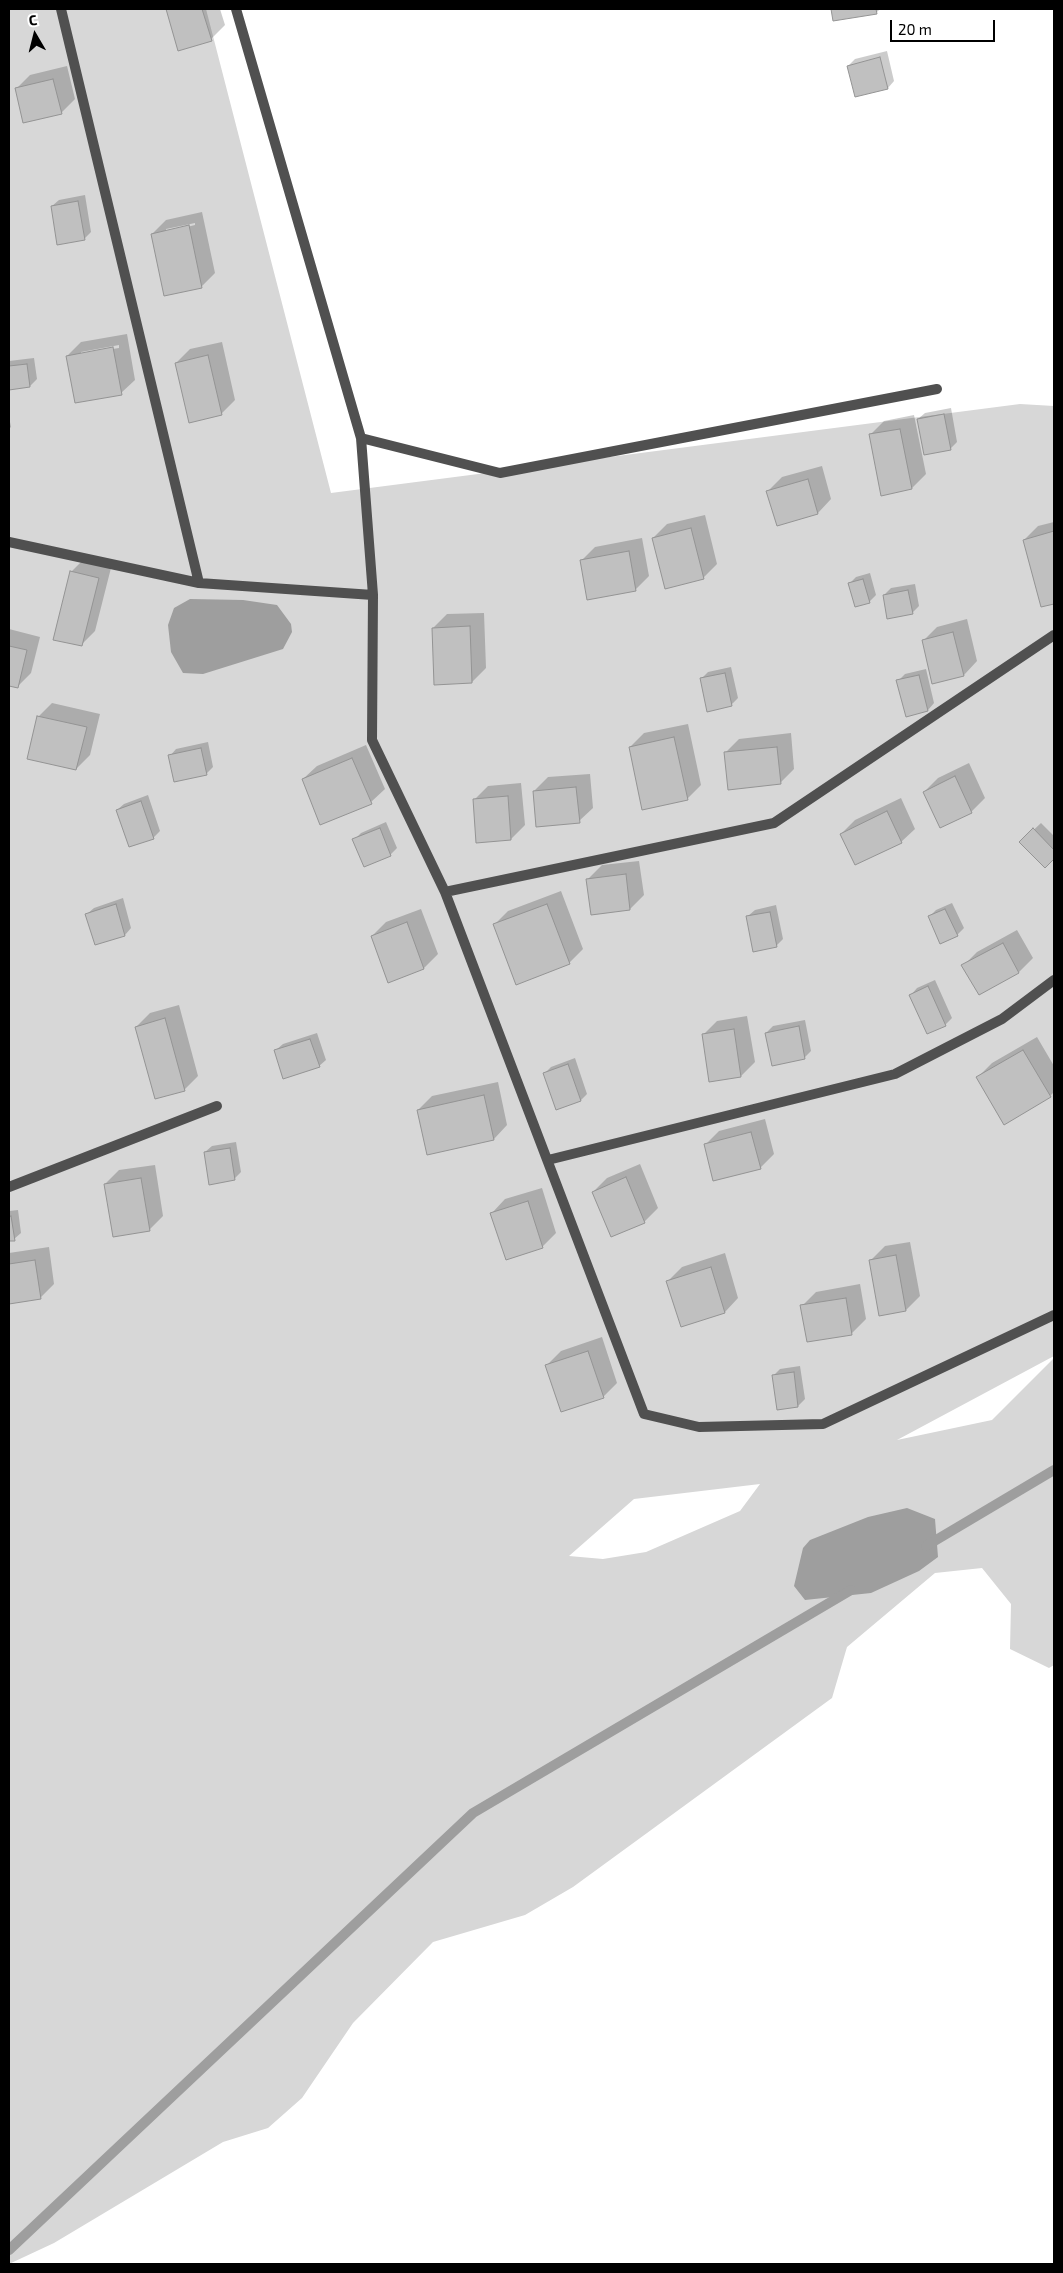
<!DOCTYPE html>
<html>
<head>
<meta charset="utf-8">
<style>
  body { margin:0 }
  #map { position:relative; width:1063px; height:2273px; overflow:hidden; background:#fff; font-family:"Exo 2",sans-serif }
  canvas { display:block }
  .frame { position:absolute; inset:0; border:10px solid #000; pointer-events:none }
  .north { position:absolute; left:10px; top:10px; width:50px; height:50px; -webkit-text-stroke:4px #fff; paint-order:stroke; rotate:352deg; font-size:14px; font-weight:700; line-height:20px; text-align:center; color:#000 }
  .north::after { content:''; display:block; margin:auto; width:18px; height:22px; background:#000; clip-path:polygon(50% 0,100% 100%,50% 72%,0 100%) }
  .scale { position:absolute; left:890px; top:20px; width:105px; height:22px; box-sizing:border-box; border:2px solid #000; border-top:0; padding-left:6px; font-size:15px; line-height:18px; white-space:nowrap; color:#000; -webkit-text-stroke:4px #fff; paint-order:stroke }
</style>
</head>
<body>
<div id="map">
<canvas width="1063" height="2273"></canvas>
<div class="frame"></div>
<div class="north">С</div>
<div class="scale">20 m</div>
</div>
<script>
const c = document.querySelector('canvas').getContext('2d');
c.lineJoin = 'round';
function fillPath(path, color) { c.fillStyle = color; c.fill(path, 'evenodd'); }
const shape = rows => new Path2D(rows.map(r => 'M' + r).join(''));
function trace(path, color, width, dash) { c.strokeStyle = color; c.lineWidth = width; c.lineCap = dash ? 'butt' : 'round'; c.setLineDash(dash || []); c.stroke(path); }
fillPath(shape([
  [9,9,206,9,331,493,1020,404,1054,406,1054,1356,897,1440,992,1420,1054,1358,1054,1665,1049,1668,1010,1649,1011,1604,982,1568,935,1573,847,1647,832,1698,573,1887,525,1915,433,1942,353,2023,302,2098,268,2128,223,2142,54,2243,9,2264],
  [760,1484,740,1511,646,1552,603,1559,569,1556,634,1499]
]), '#d7d7d7');
fillPath(shape([
  [190,599,243,600,277,605,291,624,292,632,283,649,203,674,183,673,171,652,168,625,174,608],
  [907,1508,935,1519,938,1557,919,1571,871,1593,805,1600,794,1586,803,1548,810,1540,868,1517]
]), '#9e9e9e');
fillPath(shape([
  [167,9,220,9,225,25,211,39,179,49],
  [832,9,880,9,877,12,834,20],
  [887,51,894,81,888,88,848,66,855,59],
  [67,66,75,99,61,113,16,89,30,75],
  [85,195,91,232,84,239,52,206,59,200],
  [202,212,215,273,201,287,152,234,166,220],
  [195,223,195,225,166,232,166,229],
  [127,334,135,380,121,393,67,356,81,342],
  [119,345,119,348,81,354,81,352],
  [222,342,235,400,221,414,176,363,190,349],
  [34,358,37,379,30,386,9,389,9,361],
  [951,408,957,442,950,449,918,419,925,413],
  [914,415,926,474,912,488,870,435,884,421],
  [9,417,11,427,9,429],
  [822,466,831,499,818,513,768,491,782,477],
  [705,515,717,564,703,578,653,538,667,524],
  [1054,522,1054,603,1042,606,1024,540,1038,526],
  [642,538,649,576,635,590,581,561,595,547],
  [85,558,112,564,95,631,81,645,71,572],
  [870,573,876,595,869,602,849,584,856,577],
  [915,584,919,606,912,613,884,595,891,588],
  [484,613,486,668,472,682,433,628,447,614],
  [967,619,977,661,964,675,923,641,937,627],
  [9,629,40,637,31,673,17,687,9,685],
  [731,667,738,698,731,705,701,679,708,672],
  [926,669,934,703,928,710,898,681,905,674],
  [52,703,100,714,90,755,76,769,38,717],
  [688,724,701,785,687,799,630,747,644,733],
  [791,733,794,769,780,783,725,753,739,739],
  [208,742,213,767,206,774,170,756,176,749],
  [366,745,385,789,371,802,303,779,317,766],
  [969,763,985,798,971,812,924,792,938,778],
  [590,774,593,808,579,821,534,791,548,777],
  [521,783,525,825,511,839,474,800,488,786],
  [148,795,160,831,153,838,117,810,124,804],
  [901,798,915,829,901,842,841,834,855,820],
  [386,822,397,848,390,855,354,840,361,833],
  [1041,823,1054,836,1054,857,1045,866,1021,842],
  [639,861,644,895,630,909,588,879,602,865],
  [561,891,583,949,569,963,494,925,508,911],
  [123,898,131,928,125,935,87,914,94,908],
  [952,903,964,928,957,935,929,917,936,910],
  [776,905,783,939,776,946,748,916,755,910],
  [421,909,438,954,424,968,389,981,372,936,386,922],
  [1017,930,1033,958,1019,972,979,994,963,966,977,952],
  [935,980,952,1018,945,1025,911,995,917,988],
  [179,1005,198,1076,184,1090,136,1027,150,1013],
  [747,1016,755,1062,741,1076,703,1035,717,1021],
  [805,1020,811,1051,804,1058,766,1033,773,1026],
  [317,1033,326,1060,319,1066,276,1050,283,1044],
  [1037,1037,1054,1066,1054,1092,1050,1096,978,1077,992,1063],
  [575,1058,587,1094,581,1100,544,1074,551,1067],
  [498,1082,507,1125,494,1139,418,1110,432,1096],
  [765,1119,774,1154,760,1168,705,1145,719,1131],
  [236,1142,241,1172,234,1179,205,1152,212,1146],
  [640,1164,658,1208,644,1222,611,1235,593,1192,607,1178],
  [155,1165,163,1216,149,1230,105,1184,119,1170],
  [542,1188,556,1233,542,1247,492,1213,505,1199],
  [18,1210,21,1233,14,1239,9,1240,9,1211],
  [910,1242,920,1296,906,1310,871,1260,885,1246],
  [49,1247,54,1284,40,1298,9,1303,9,1253],
  [725,1253,738,1298,725,1312,668,1281,682,1267],
  [860,1284,866,1319,852,1333,808,1341,802,1306,816,1292],
  [602,1337,617,1383,603,1397,547,1365,561,1351],
  [800,1366,805,1399,798,1406,773,1376,780,1369]
]), '#0003');
trace(shape([
  [926,1546,1054,1470],
  [9,2250,473,1813,851,1590]
]), '#9e9e9e', 10);
const building = shape([
  [166,9,202,9,212,41,178,51,166,9],
  [831,9,876,9,877,14,833,21,831,9],
  [880,57,888,89,855,97,847,66,880,57],
  [53,79,62,114,23,123,15,88,53,79],
  [78,201,85,240,57,245,51,206,78,201],
  [189,225,202,288,164,296,151,234,189,225],
  [113,347,122,395,75,403,66,356,113,347],
  [208,355,222,415,189,423,175,363,208,355],
  [27,364,30,387,9,390,9,366,27,364],
  [944,414,951,450,924,455,917,419,944,414],
  [900,429,912,489,881,496,869,434,900,429],
  [808,479,818,514,777,526,766,491,808,479],
  [691,528,704,579,665,589,652,538,691,528],
  [1054,531,1054,604,1041,607,1023,540,1054,531],
  [629,551,636,591,587,600,580,560,629,551],
  [70,571,99,578,82,646,53,640,70,571],
  [863,579,870,603,855,607,848,583,863,579],
  [908,590,913,614,887,619,883,595,908,590],
  [470,626,472,683,434,685,432,628,470,626],
  [953,632,964,676,932,684,922,640,953,632],
  [9,646,27,650,18,688,9,686,9,646],
  [725,673,732,706,707,712,700,678,725,673],
  [919,675,928,711,906,717,896,680,919,675],
  [37,716,87,727,76,770,27,759,37,716],
  [674,737,688,800,642,810,629,747,674,737],
  [777,747,781,784,728,790,724,752,777,747],
  [201,748,207,775,174,782,168,755,201,748],
  [352,758,372,804,320,825,302,779,352,758],
  [955,776,972,813,940,828,923,792,955,776],
  [576,787,580,823,536,827,533,791,576,787],
  [508,796,511,840,476,843,473,799,508,796],
  [141,801,154,839,129,847,116,810,141,801],
  [887,811,902,843,855,865,840,834,887,811],
  [380,828,391,856,364,867,352,839,380,828],
  [1033,828,1054,850,1054,859,1045,868,1019,842,1033,828],
  [626,874,630,910,591,915,586,879,626,874],
  [116,904,125,936,95,945,85,914,116,904],
  [547,904,570,964,516,985,493,924,547,904],
  [945,909,958,936,940,944,928,916,945,909],
  [770,912,777,947,753,952,746,916,770,912],
  [407,922,424,969,388,983,371,936,407,922],
  [1003,943,1019,973,979,995,961,965,1003,943],
  [928,986,946,1026,927,1034,909,995,928,986],
  [165,1018,185,1091,155,1099,135,1027,165,1018],
  [799,1026,805,1059,772,1066,765,1033,799,1026],
  [734,1029,741,1077,709,1082,702,1034,734,1029],
  [310,1039,320,1067,283,1079,274,1050,310,1039],
  [1023,1050,1051,1097,1004,1125,976,1077,1023,1050],
  [568,1064,581,1101,556,1110,543,1073,568,1064],
  [484,1095,494,1140,427,1155,417,1110,484,1095],
  [751,1132,761,1169,713,1181,704,1144,751,1132],
  [230,1148,235,1180,209,1185,204,1152,230,1148],
  [626,1177,645,1223,611,1237,592,1192,626,1177],
  [141,1178,150,1231,113,1237,104,1184,141,1178],
  [528,1201,543,1248,506,1260,490,1213,528,1201],
  [11,1216,15,1241,9,1241,9,1217,11,1216],
  [896,1255,906,1311,879,1316,869,1260,896,1255],
  [35,1260,41,1299,9,1304,9,1264,35,1260],
  [711,1267,725,1313,681,1327,666,1281,711,1267],
  [846,1298,852,1335,807,1342,800,1305,846,1298],
  [588,1351,604,1398,561,1412,545,1365,588,1351],
  [794,1372,798,1407,777,1410,772,1375,794,1372]
]);
fillPath(building, '#c0c0c0');
trace(building, '#949494', 1);
trace(shape([
  [61,9,199,583,373,595,361,438,236,9],
  [361,438,500,473,937,389],
  [9,542,199,583],
  [373,595,372,740,445,892,644,1414,699,1427,823,1424,1054,1315],
  [445,892,774,823,1054,635],
  [548,1160,895,1074,1002,1019,1054,980],
  [9,1187,217,1106]
]), '#505050', 10);
</script>
</body>
</html>
